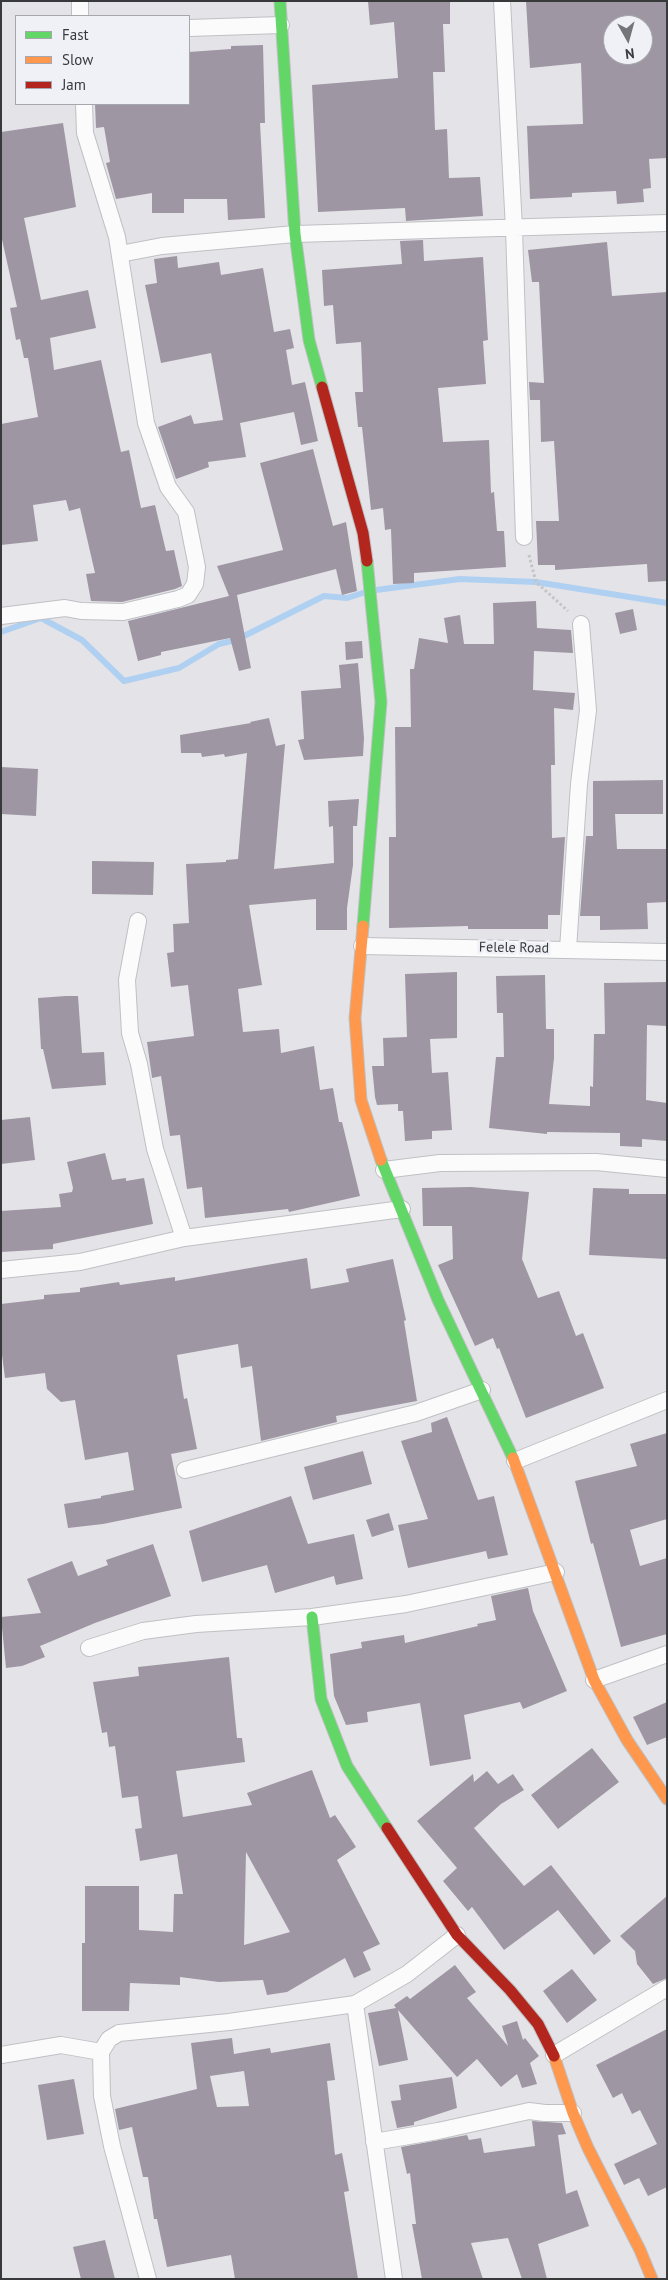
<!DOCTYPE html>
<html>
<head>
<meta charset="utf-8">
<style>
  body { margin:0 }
  #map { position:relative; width:668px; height:2280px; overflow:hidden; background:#e4e4e8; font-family:"PT Sans",sans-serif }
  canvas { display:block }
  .frame { position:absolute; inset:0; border:2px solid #38393b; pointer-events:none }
  .legend { position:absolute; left:15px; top:15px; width:175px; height:90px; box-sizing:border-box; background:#eff1f7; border:1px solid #a6a7ac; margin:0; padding:6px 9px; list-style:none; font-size:15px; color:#38393b }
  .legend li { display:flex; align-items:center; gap:10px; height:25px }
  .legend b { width:25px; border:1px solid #a6a7ac }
  .north { position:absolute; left:603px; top:15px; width:50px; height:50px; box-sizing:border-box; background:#eff1f7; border:1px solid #a6a7ac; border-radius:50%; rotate:173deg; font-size:14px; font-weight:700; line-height:20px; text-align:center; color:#38393b }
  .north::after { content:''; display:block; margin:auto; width:18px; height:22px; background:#747578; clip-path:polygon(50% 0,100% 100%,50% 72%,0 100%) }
</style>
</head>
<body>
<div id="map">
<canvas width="668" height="2280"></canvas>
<div class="frame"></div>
<ul class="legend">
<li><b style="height:6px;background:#63d668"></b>Fast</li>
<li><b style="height:6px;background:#ff974d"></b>Slow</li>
<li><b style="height:6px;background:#b3261e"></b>Jam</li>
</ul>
<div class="north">N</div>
</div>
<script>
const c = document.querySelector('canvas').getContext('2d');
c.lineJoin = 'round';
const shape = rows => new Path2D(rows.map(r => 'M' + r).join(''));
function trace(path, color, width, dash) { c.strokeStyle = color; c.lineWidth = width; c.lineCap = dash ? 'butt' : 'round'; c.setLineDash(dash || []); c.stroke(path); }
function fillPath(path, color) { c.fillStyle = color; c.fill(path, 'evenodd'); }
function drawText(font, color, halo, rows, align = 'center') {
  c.font = font + ' "PT Sans",sans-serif'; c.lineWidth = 5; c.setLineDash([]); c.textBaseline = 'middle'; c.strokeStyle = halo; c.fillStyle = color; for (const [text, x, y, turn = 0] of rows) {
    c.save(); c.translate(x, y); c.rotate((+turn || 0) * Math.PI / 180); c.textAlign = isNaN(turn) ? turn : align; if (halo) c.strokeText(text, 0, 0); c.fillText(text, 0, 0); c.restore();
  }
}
trace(shape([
  [376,590,460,579,536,582,667,603],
  [1,632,41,618,82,640,124,681,179,668,219,644,236,640,324,596,347,598,366,592]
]), '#b0d0f2', 6);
fillPath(shape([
  [368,1,450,1,450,24,443,24,445,72,433,72,435,130,447,129,449,178,480,177,483,216,406,221,405,208,318,212,312,85,398,78,394,22,370,25],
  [526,1,667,1,667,158,649,159,651,188,643,189,644,202,617,204,616,191,572,193,572,197,530,199,527,126,583,124,581,63,530,68],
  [613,25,643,25,643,55,613,55],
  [263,45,265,123,260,123,265,218,228,220,227,199,184,199,184,213,152,213,152,193,116,199,106,163,110,162,104,127,96,128,95,104,189,104,189,52,231,49,231,46],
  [63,123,76,207,24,218,41,300,88,290,96,328,50,338,54,370,101,360,121,452,129,450,141,508,155,505,166,551,174,550,182,586,175,589,122,602,91,601,86,574,95,573,80,508,69,511,66,500,33,505,38,541,1,545,1,424,38,417,28,358,24,358,20,339,16,340,10,308,17,307,1,235,1,132],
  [423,240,424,261,483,257,488,340,483,341,486,384,438,388,443,442,489,440,491,493,494,492,497,531,504,531,506,567,414,573,414,583,393,584,391,529,385,530,383,508,371,510,362,427,358,427,355,392,363,392,361,342,336,344,333,305,324,306,322,270,402,264,400,241],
  [607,242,612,296,667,292,667,581,648,582,647,564,555,570,555,565,538,565,536,521,559,521,554,441,541,442,540,400,530,400,529,382,544,383,539,282,532,282,528,250],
  [177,256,178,268,219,262,221,275,263,268,274,332,290,329,294,348,286,350,292,385,305,382,318,441,301,445,294,412,240,423,246,457,208,462,209,467,176,479,158,427,191,415,194,424,223,420,211,353,161,363,145,285,157,283,154,259],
  [313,449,333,526,346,522,357,591,342,595,336,569,237,595,251,668,239,671,230,638,161,652,161,655,138,661,128,621,229,596,217,566,283,550,260,463],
  [536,601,537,628,571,630,573,653,534,651,533,690,575,693,573,710,554,708,555,765,551,765,552,838,565,837,560,915,548,915,548,929,468,929,468,926,389,928,389,837,396,837,395,727,411,727,410,669,414,669,419,638,448,643,444,618,460,615,464,644,494,644,493,603],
  [633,609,637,630,620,634,615,613],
  [362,641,363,658,346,660,345,642],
  [358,663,364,738,363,756,304,760,298,740,304,739,301,691,341,688,339,665],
  [269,718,276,746,285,744,274,869,334,863,333,826,329,827,328,801,359,799,357,826,353,826,353,865,347,908,347,930,316,930,316,899,249,905,262,985,238,989,243,1032,279,1029,281,1053,314,1046,320,1090,333,1088,339,1122,342,1122,360,1196,289,1212,288,1209,205,1218,202,1187,187,1189,180,1135,170,1136,161,1076,152,1078,147,1042,194,1036,188,985,171,987,167,953,174,952,173,924,189,923,186,864,226,862,226,860,238,859,247,753,225,757,224,754,202,757,201,753,181,753,180,735,251,723,250,722],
  [1,767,38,769,36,816,1,814],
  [663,780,663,814,615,814,617,849,667,849,667,902,647,903,648,929,600,930,600,916,580,916,586,836,593,836,593,781],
  [92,861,154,862,153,895,92,894],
  [457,972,457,1038,430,1039,432,1073,448,1072,452,1130,432,1131,432,1139,405,1141,403,1111,398,1111,398,1104,377,1105,375,1097,372,1066,384,1066,383,1038,407,1037,405,974],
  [545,975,546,1029,554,1029,554,1058,549,1104,590,1106,590,1086,593,1087,594,1034,605,1034,604,983,667,982,667,1026,647,1025,646,1100,667,1103,667,1141,642,1139,642,1147,620,1146,620,1133,547,1132,547,1134,489,1128,496,1057,504,1057,503,1013,497,1013,496,976],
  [66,996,78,996,82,1053,104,1052,106,1085,52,1089,43,1049,41,1049,38,998],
  [30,1117,35,1160,1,1164,1,1120],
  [105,1153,112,1180,126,1178,126,1181,144,1178,153,1224,53,1244,53,1249,1,1252,1,1211,61,1207,59,1194,72,1192,73,1188,67,1162],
  [471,1187,529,1192,522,1259,538,1298,559,1291,576,1336,583,1333,604,1388,526,1418,499,1348,497,1349,493,1338,475,1346,438,1265,453,1259,452,1226,423,1226,422,1188],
  [593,1188,629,1189,629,1194,667,1194,667,1259,589,1255],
  [307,1258,311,1289,349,1282,346,1269,393,1259,406,1320,404,1321,417,1401,336,1416,337,1422,261,1441,252,1366,241,1368,238,1344,177,1355,184,1399,187,1398,197,1449,171,1454,182,1508,103,1524,68,1528,64,1504,101,1498,101,1496,134,1490,128,1452,85,1460,75,1400,61,1402,47,1389,45,1373,5,1378,1,1347,1,1304,44,1299,44,1295,80,1292,80,1288,119,1282,120,1285,175,1277,175,1281],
  [447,1417,478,1500,494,1496,508,1555,488,1559,486,1551,408,1568,398,1525,428,1519,401,1441,432,1432,431,1423],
  [667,1433,667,1519,630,1530,640,1566,667,1558,667,1634,621,1647,593,1543,591,1544,575,1481,637,1466,630,1444],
  [363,1451,372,1484,313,1500,304,1467],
  [291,1496,308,1544,354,1534,363,1579,336,1585,334,1576,275,1593,267,1565,202,1582,189,1531],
  [389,1513,394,1530,372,1537,366,1520],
  [153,1544,171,1596,95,1623,40,1646,45,1657,22,1666,6,1668,1,1617,41,1613,27,1579,72,1561,78,1576,108,1565,106,1560],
  [528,1588,533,1611,567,1691,523,1709,520,1702,464,1715,471,1759,430,1766,420,1703,367,1712,368,1722,346,1725,334,1696,330,1654,362,1648,361,1642,404,1635,405,1643,478,1626,477,1624,496,1620,491,1596],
  [229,1657,237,1738,242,1738,245,1762,176,1771,183,1817,252,1805,247,1793,312,1770,330,1818,335,1815,356,1847,337,1860,380,1944,363,1952,371,1970,354,1978,345,1958,287,1992,267,1995,263,1980,219,1982,180,1977,180,1985,130,1983,129,2011,82,2011,82,1943,85,1943,85,1886,139,1886,139,1930,173,1932,174,1894,183,1894,177,1854,140,1861,135,1829,142,1828,138,1796,122,1798,115,1746,109,1747,107,1732,102,1733,93,1682,139,1676,138,1667],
  [246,1852,290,1932,244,1945],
  [667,1702,667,1737,647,1745,633,1717],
  [592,1748,619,1782,558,1829,531,1795],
  [487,1771,498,1784,513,1774,524,1790,501,1804,474,1828,524,1886,551,1865,611,1941,594,1955,558,1910,504,1950,472,1907,468,1911,443,1881,457,1868,417,1821,473,1774,474,1782],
  [667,1896,667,1978,653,1984,637,1964,635,1951,620,1936],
  [455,1965,476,1992,467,1998,508,2046,502,2026,517,2021,523,2040,525,2038,539,2056,530,2063,537,2084,522,2088,517,2074,501,2087,477,2059,457,2077,398,2010,408,2060,379,2066,368,2013,396,2008,394,2005,407,1996,410,1999],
  [572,1969,597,2000,567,2023,543,1991],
  [667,2029,667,2187,648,2196,639,2178,624,2185,614,2164,657,2144,640,2110,632,2114,622,2093,613,2098,596,2065],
  [232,2038,234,2054,270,2048,271,2053,330,2043,335,2080,327,2081,335,2155,342,2153,349,2191,344,2192,358,2279,235,2279,231,2255,167,2267,157,2219,154,2219,148,2177,143,2177,132,2127,119,2130,115,2109,197,2089,191,2043],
  [244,2071,249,2106,217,2107,210,2076],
  [452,2077,457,2108,414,2122,414,2125,397,2128,391,2101,401,2100,399,2085],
  [74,2079,84,2134,47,2140,38,2085],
  [532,2121,562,2123,566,2134,558,2135,566,2194,577,2190,589,2226,538,2244,547,2279,522,2279,508,2238,471,2243,483,2279,422,2279,412,2224,416,2224,410,2173,407,2174,401,2147,467,2135,469,2140,481,2138,484,2153,535,2146],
  [105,2240,115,2279,81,2279,73,2247]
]), '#9e96a3');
const street = shape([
  [502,1,514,229,524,537],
  [80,16,80,1],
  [189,28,281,25],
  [120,254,162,246,295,234,667,223],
  [1,616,65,608,81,611,123,612,178,599,188,595,195,584,197,567,186,512,168,487,146,423,117,237,85,133,84,104],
  [138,921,127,980,130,1033,139,1064,155,1149,184,1238],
  [362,946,667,952],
  [568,949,579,784,588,710,581,624],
  [384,1170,440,1163,596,1162,667,1169],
  [1,1270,80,1262,184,1238,402,1209],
  [515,1461,667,1400],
  [185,1470,416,1413,482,1390],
  [89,1648,143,1631,196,1624,312,1617,406,1604,556,1572],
  [594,1680,667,1654],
  [355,2004,394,2279],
  [1,2055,61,2045,101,2052],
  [554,2055,667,1988],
  [374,2142,438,2131,529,2111,545,2113,573,2113],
  [148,2279,112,2146,102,2096,101,2052,109,2039,119,2033,229,2022,355,2004,407,1974,457,1935]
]);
const fast = shape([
  [280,1,295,234,309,340,322,387],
  [363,926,381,702,367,561],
  [381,1160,438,1300,513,1458],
  [312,1617,321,1699,347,1766,387,1828]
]);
const slow = shape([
  [363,926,355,1018,361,1100,381,1160],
  [513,1458,594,1680,627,1740,667,1799],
  [554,2056,573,2113,588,2148,640,2250,652,2279]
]);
const jam = shape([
  [322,387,363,533,367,561],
  [387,1828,457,1935,510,1990,538,2024,554,2056]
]);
trace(street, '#bfc0c3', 18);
trace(fast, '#bfc0c3', 13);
trace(slow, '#bfc0c3', 13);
trace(jam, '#bfc0c3', 13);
trace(shape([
  [529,555,536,582,568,611]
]), '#c4c4c5', 3, [2.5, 2.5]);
trace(street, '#fbfbfc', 16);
trace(fast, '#63d668', 11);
trace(slow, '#ff974d', 11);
trace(jam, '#b3261e', 11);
drawText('14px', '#38393b', '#eff1f7', [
  ["Felele Road",514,948,1]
]);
</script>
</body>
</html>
